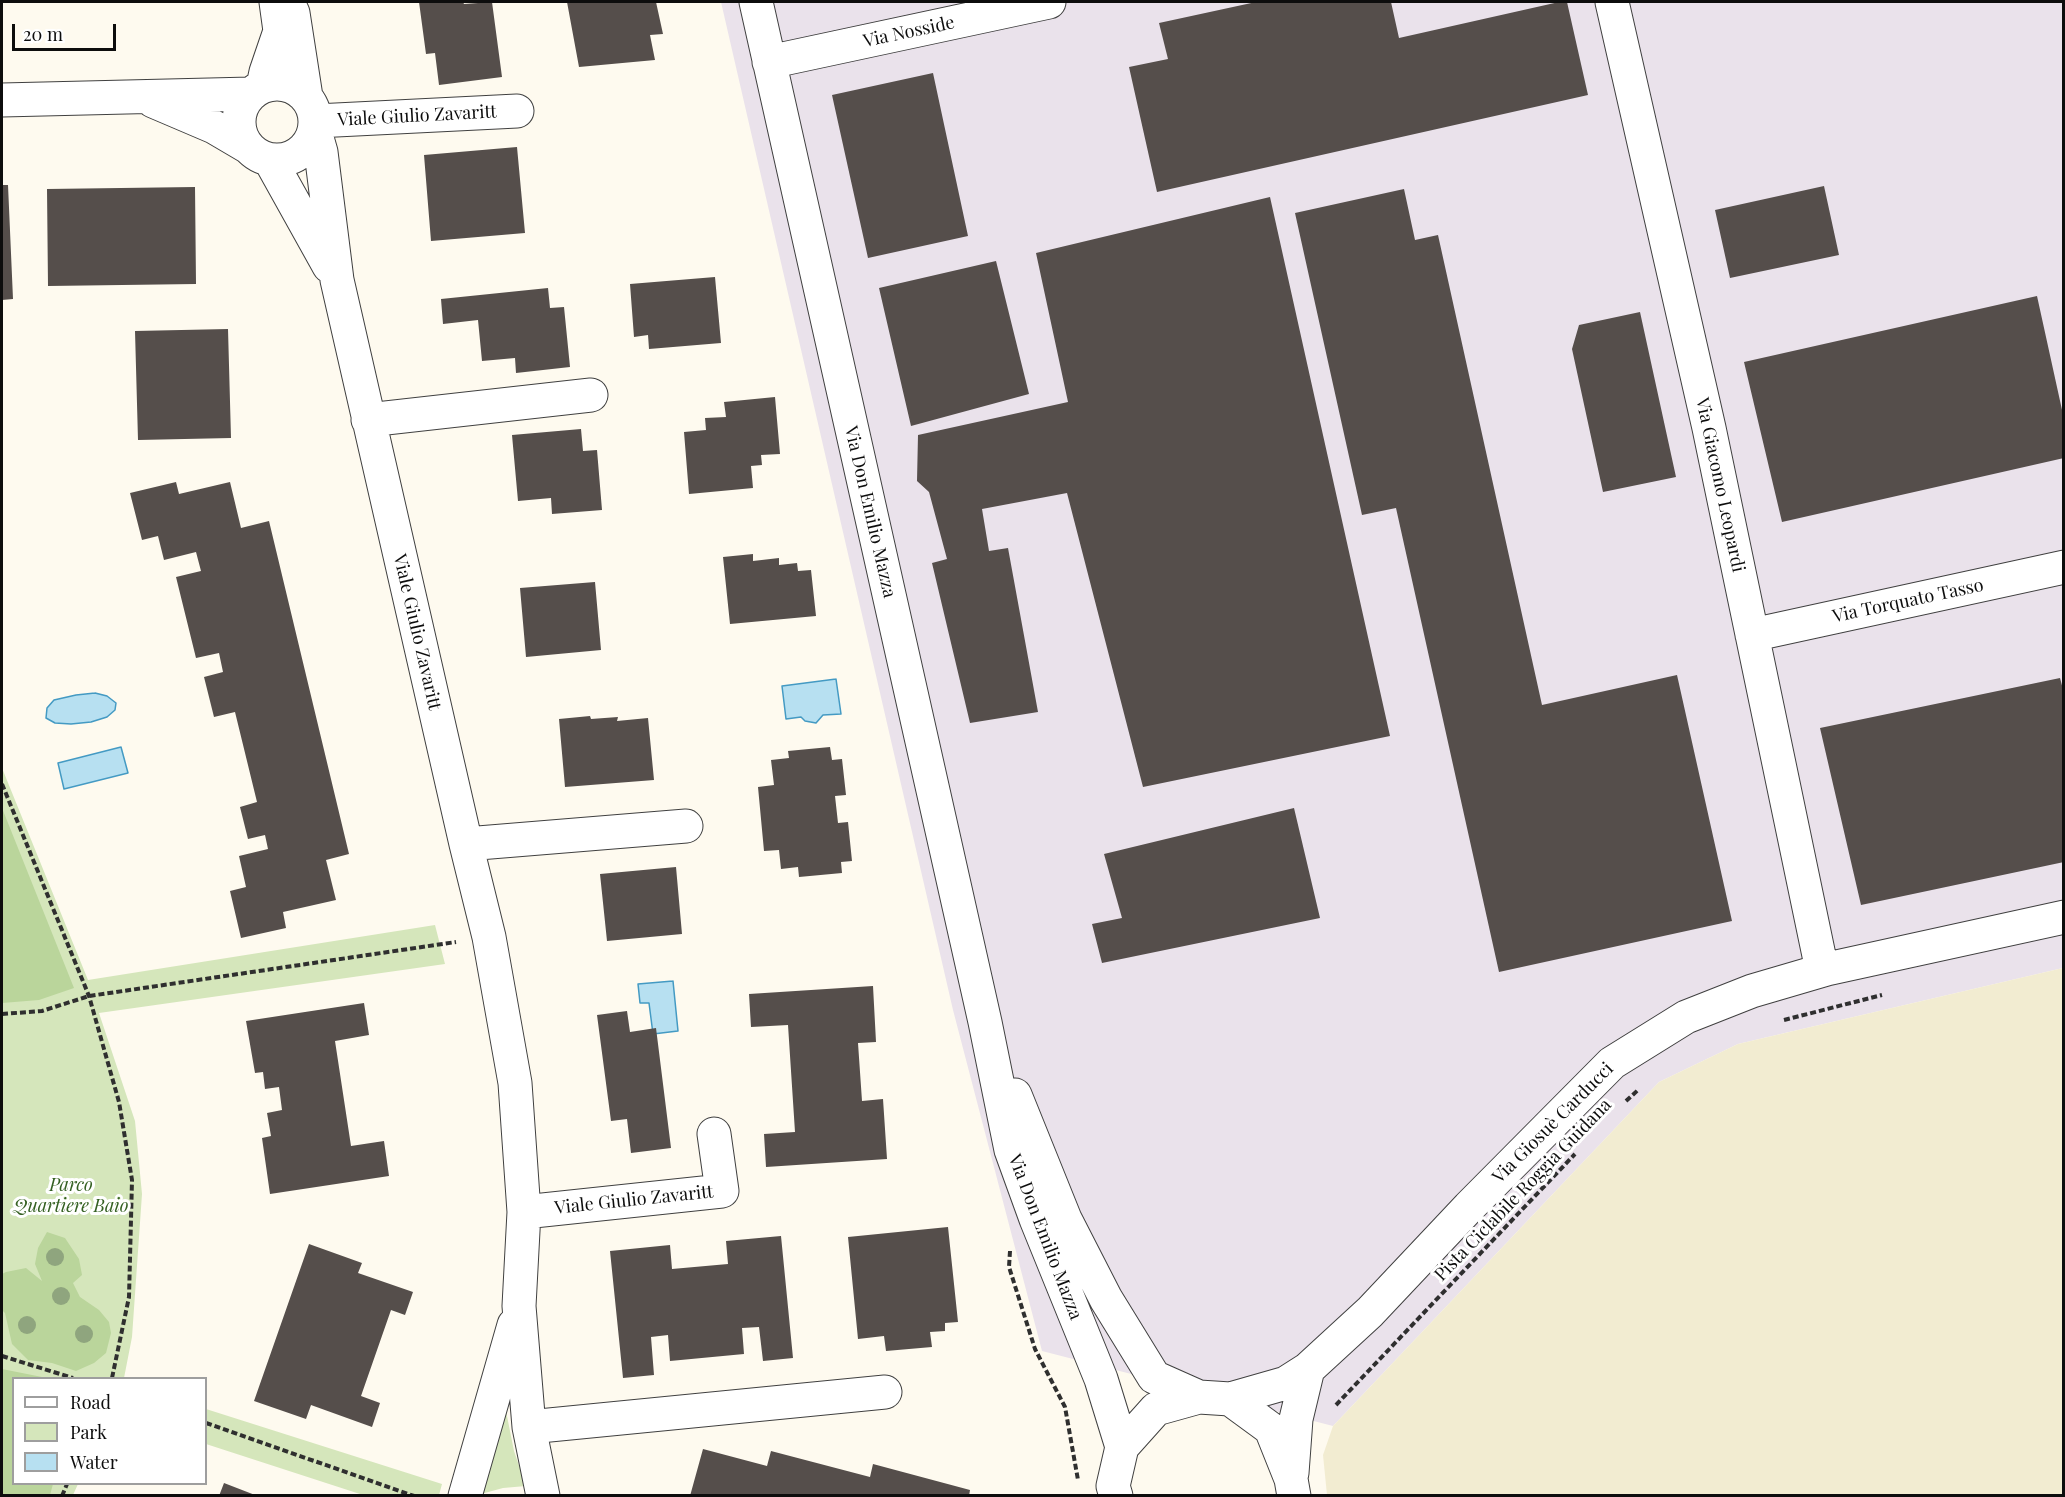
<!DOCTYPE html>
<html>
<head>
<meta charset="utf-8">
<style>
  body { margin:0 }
  #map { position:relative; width:2065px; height:1497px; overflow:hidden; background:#fefaef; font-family:"Playfair Display",serif }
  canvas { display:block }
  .frame { position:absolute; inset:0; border:3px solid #0d0d0d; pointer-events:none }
  .legend { position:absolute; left:12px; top:1377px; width:195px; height:108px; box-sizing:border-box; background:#fff; border:2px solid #9e9e9e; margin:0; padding:8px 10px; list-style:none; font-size:18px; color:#0d0d0d }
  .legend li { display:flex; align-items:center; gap:12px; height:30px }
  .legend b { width:30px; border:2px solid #9e9e9e }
  .scale { position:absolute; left:12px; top:24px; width:104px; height:27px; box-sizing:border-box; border:3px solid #0d0d0d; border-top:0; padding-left:8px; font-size:18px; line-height:21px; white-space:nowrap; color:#0d0d0d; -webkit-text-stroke:4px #fff; paint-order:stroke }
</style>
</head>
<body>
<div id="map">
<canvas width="2065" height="1497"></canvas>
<div class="frame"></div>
<ul class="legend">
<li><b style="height:8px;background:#fff"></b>Road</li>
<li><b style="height:16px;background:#d5e6bb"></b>Park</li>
<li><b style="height:16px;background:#b7e0f1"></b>Water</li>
</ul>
<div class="scale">20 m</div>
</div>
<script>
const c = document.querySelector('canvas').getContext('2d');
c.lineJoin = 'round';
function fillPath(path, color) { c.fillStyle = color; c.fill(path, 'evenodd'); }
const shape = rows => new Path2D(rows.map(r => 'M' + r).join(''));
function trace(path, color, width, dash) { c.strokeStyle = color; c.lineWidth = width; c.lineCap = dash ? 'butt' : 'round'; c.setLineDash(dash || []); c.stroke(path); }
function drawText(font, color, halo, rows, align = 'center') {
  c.font = font + ' "Playfair Display",serif'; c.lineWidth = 6; c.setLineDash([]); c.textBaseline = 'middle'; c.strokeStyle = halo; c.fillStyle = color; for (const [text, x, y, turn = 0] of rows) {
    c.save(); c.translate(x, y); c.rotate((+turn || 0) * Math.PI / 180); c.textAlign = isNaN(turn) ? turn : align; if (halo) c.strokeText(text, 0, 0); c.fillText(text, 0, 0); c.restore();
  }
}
fillPath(shape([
  [721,2,2063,2,2063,968,1738,1044,1659,1082,1333,1426,1042,1351,953,1010]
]), '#eae2eb');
fillPath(shape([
  [2063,968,2063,1495,1327,1495,1323,1455,1333,1426,1659,1082,1738,1044]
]), '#f2ecd1');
fillPath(shape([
  [2,768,88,980,435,925,445,964,99,1013,135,1121,142,1194,132,1337,124,1378,14,1378,14,1484,78,1484,73,1495,2,1495],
  [504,1401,514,1451,526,1486,503,1488,481,1494],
  [206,1409,442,1484,439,1495,363,1495,206,1444]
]), '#d5e6bb');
fillPath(shape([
  [2,808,74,988,39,1000,2,1003],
  [47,1232,65,1238,79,1259,82,1275,73,1283,80,1297,99,1310,109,1322,111,1333,106,1353,94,1363,76,1371,52,1363,28,1360,12,1344,5,1313,2,1310,2,1274,6,1272,26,1268,42,1281,35,1264,38,1248],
  [2,1369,47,1378,14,1378,14,1484,53,1484,50,1495,2,1495]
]), '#bad59b');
const water = shape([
  [836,679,841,714,823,715,816,723,805,721,801,717,786,719,782,686,836,679],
  [95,693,107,696,116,703,115,710,107,717,91,722,71,724,55,723,46,718,47,708,54,700,76,695,95,693],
  [121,747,128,773,64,789,58,763,121,747],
  [673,981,678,1031,653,1034,649,1003,640,1003,638,984,673,981]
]);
fillPath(water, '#b7e0f1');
trace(water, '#449ac3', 1.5);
fillPath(shape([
  [419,2,463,2,464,4,492,2,502,77,439,85,435,53,426,54],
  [567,2,656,2,663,34,650,35,655,60,579,67],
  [1256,2,1391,2,1399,38,1559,2,1567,2,1588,95,1157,192,1129,67,1168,59,1159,23],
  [933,73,968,236,868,258,832,95],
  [517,147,525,233,431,241,424,155],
  [2,185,8,185,13,299,2,300],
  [1824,186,1839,255,1730,278,1715,210],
  [195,187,196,284,48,286,47,189],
  [1404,189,1415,240,1438,235,1542,705,1677,675,1732,921,1499,972,1396,508,1362,515,1295,213],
  [1270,197,1390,736,1143,787,1067,493,982,509,989,551,1008,548,1038,712,970,723,932,563,947,559,929,492,917,481,918,435,1068,402,1036,253],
  [996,261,1029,394,911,426,879,288],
  [715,277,721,343,649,349,648,335,634,337,630,284],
  [548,288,550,308,564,307,570,367,516,373,515,358,482,361,478,320,443,324,441,299],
  [2037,296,2064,419,2064,458,1782,522,1744,362],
  [1640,312,1676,477,1603,492,1572,349,1579,325],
  [228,329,231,438,138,440,135,331],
  [775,397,780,454,761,455,762,465,751,466,753,488,689,494,684,432,706,430,705,418,726,417,724,402],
  [581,429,583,451,597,450,602,510,552,514,551,498,518,501,512,435],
  [176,482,179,494,230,482,241,528,269,521,349,854,326,860,336,900,283,912,286,928,241,938,230,891,246,887,239,856,268,849,265,835,248,839,240,807,257,802,235,712,214,717,204,677,223,672,219,653,196,658,176,577,201,571,196,552,164,560,158,536,142,540,130,493],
  [753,554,753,561,779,558,779,565,797,563,798,571,811,570,816,616,730,624,723,557],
  [595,582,601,650,526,657,520,588],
  [2060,678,2064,693,2064,862,1861,905,1820,728],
  [590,716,591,719,618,717,617,721,648,718,654,780,565,787,559,719],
  [830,747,832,760,842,759,846,795,835,796,838,823,848,822,852,861,841,862,842,873,799,877,798,867,781,869,779,850,764,851,758,787,774,785,771,760,789,758,788,751],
  [1294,808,1320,918,1102,963,1092,924,1122,918,1104,854],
  [676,867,682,934,607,941,600,874],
  [873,986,876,1042,858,1043,862,1101,883,1099,887,1159,766,1167,764,1134,795,1132,788,1025,751,1027,749,994],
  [364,1003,369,1035,335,1041,351,1146,384,1141,389,1176,270,1194,262,1138,271,1136,267,1113,282,1110,279,1087,265,1089,263,1072,255,1073,246,1021],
  [627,1011,630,1032,656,1028,671,1148,631,1153,627,1119,611,1121,597,1015],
  [948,1227,958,1322,945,1323,945,1331,930,1332,932,1347,886,1351,884,1336,858,1339,848,1237],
  [781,1236,793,1358,763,1361,759,1327,742,1328,744,1354,670,1361,668,1335,651,1337,654,1375,623,1378,610,1251,670,1245,672,1269,728,1264,726,1241],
  [309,1244,362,1263,358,1273,413,1292,405,1315,391,1310,361,1396,380,1403,372,1427,311,1405,306,1419,254,1401],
  [703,1449,767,1466,771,1451,870,1477,873,1464,970,1490,969,1496,690,1496],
  [224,1483,255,1495,255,1496,219,1496]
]), '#554e4b');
const minor = shape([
  [288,2,293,13,306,97],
  [756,2,985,1022,1011,1150,1036,1219,1101,1379,1122,1447],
  [1612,2,1709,428,1822,970],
  [769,62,1049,2],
  '239 122a38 38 0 1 1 76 0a38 38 0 1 1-76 0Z',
  [263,86,266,72,280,31,276,2],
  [2,100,251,94],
  [153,101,214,127,248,147],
  [316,121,517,111],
  [315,131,321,152,337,280,466,844,489,937,515,1083,524,1212,519,1306,529,1427,543,1496],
  [270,160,329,266],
  [368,420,591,395],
  [1752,635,2064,567],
  [466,844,686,826],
  [1015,1095,1065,1219,1106,1299,1154,1377,1199,1397],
  [524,1212,722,1191,714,1134],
  [1230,1399,1286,1383,1308,1369,1370,1312,1469,1207,1612,1063,1686,1017,1752,991,1827,969,2064,917],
  [529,1427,885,1392],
  [1292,1473,1296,1419,1308,1369],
  [465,1496,514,1325],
  [1116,1496,1113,1486,1122,1447,1156,1409,1199,1397,1230,1399,1271,1429,1291,1479,1294,1496]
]);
trace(minor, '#404040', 35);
trace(shape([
  [2,784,89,996,119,1102,132,1180,129,1297,112,1378],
  [2,1014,42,1011,89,996,456,942],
  [1784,1020,1882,995],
  [1626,1101,1638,1090],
  [1010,1251,1009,1267,1035,1349,1065,1407,1078,1480],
  [2,1356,73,1378],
  [1336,1405,1575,1154],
  [206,1423,414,1496],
  [62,1496,67,1484]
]), '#2f2f2f', 4, [6, 3]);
trace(minor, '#fff', 33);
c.fillStyle = '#8fa57e';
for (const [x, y] of [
  [55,1257],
  [61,1296],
  [27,1325],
  [84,1334]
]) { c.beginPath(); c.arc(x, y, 9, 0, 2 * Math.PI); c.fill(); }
drawText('18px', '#0d0d0d', '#fff', [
  ["Via Nosside",909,32,-12],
  ["Viale Giulio Zavaritt",417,116,-3],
  ["Via Giacomo Leopardi",1720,485,78],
  ["Via Don Emilio Mazza",870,512,77],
  ["Via Torquato Tasso",1908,601,-12],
  ["Viale Giulio Zavaritt",417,632,77],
  ["Via Giosuè Carducci",1553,1123,-45],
  ["Pista Ciclabile Roggia Guidana",1523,1190,-46],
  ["Viale Giulio Zavaritt",634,1200,-6],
  ["Via Don Emilio Mazza",1045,1237,69]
]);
drawText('italic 18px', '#346022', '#fff', [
  ["Parco",71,1185],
  ["Quartiere Baio",71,1206]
]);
</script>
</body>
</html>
